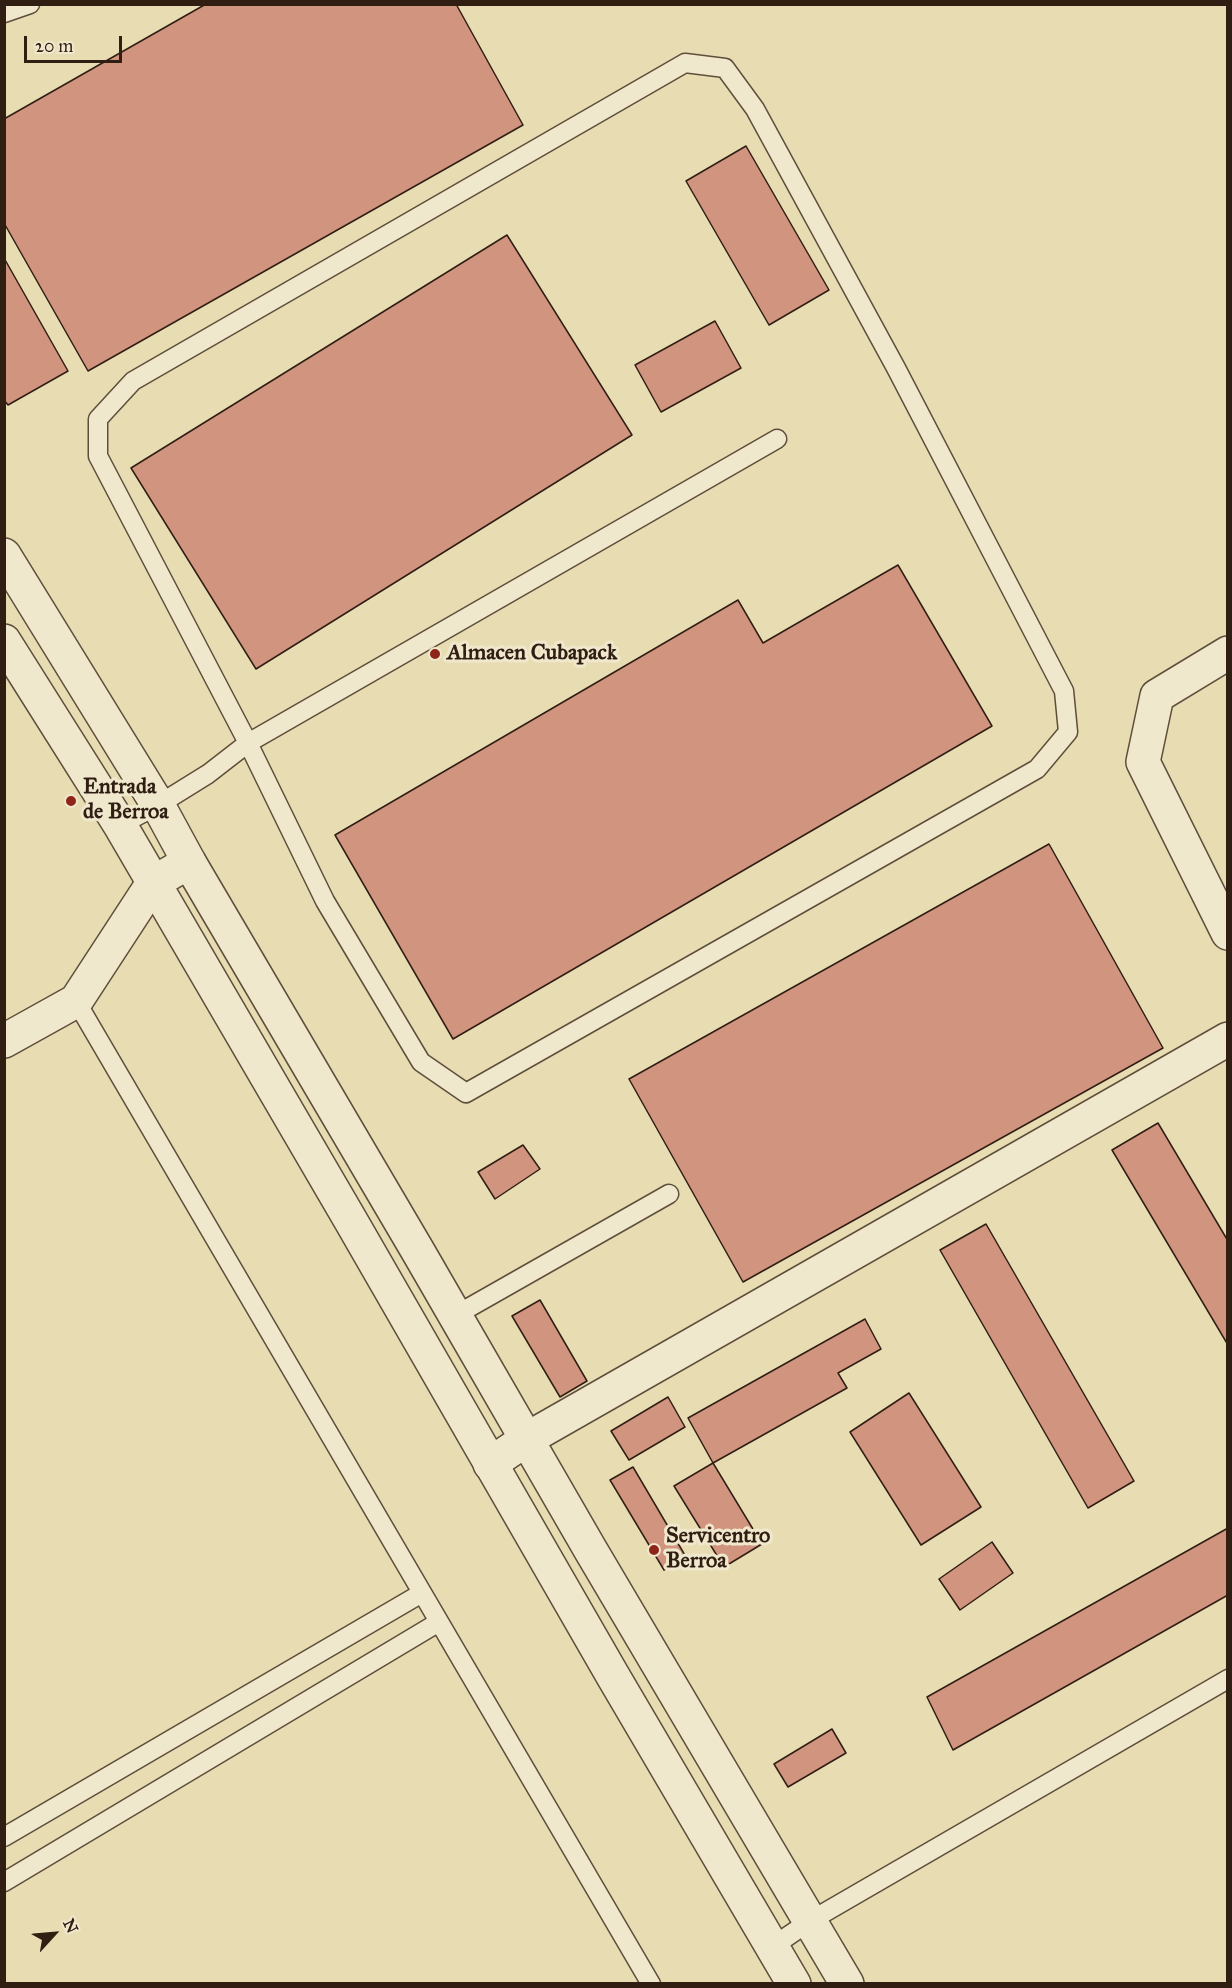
<!DOCTYPE html>
<html>
<head>
<meta charset="utf-8">
<style>
  body { margin:0 }
  #map { position:relative; width:1232px; height:1988px; overflow:hidden; background:#e8dcb2; font-family:"IM FELL Great Primer",serif }
  canvas { display:block }
  .frame { position:absolute; inset:0; border:6px solid #301e13; pointer-events:none }
  .north { position:absolute; left:24px; top:1904px; width:60px; height:60px; -webkit-text-stroke:4px #f0e8cd; paint-order:stroke; rotate:64deg; font-size:16px; font-weight:700; line-height:24px; text-align:center; color:#301e13 }
  .north::after { content:''; display:block; margin:auto; width:21px; height:27px; background:#301e13; clip-path:polygon(50% 0,100% 100%,50% 72%,0 100%) }
  .scale { position:absolute; left:24px; top:36px; width:98px; height:27px; box-sizing:border-box; border:3px solid #301e13; border-top:0; padding-left:8px; font-size:18px; line-height:21px; white-space:nowrap; color:#301e13; -webkit-text-stroke:4px #f0e8cd; paint-order:stroke }
</style>
</head>
<body>
<div id="map">
<canvas width="1232" height="1988"></canvas>
<div class="frame"></div>
<div class="north">N</div>
<div class="scale">20 m</div>
</div>
<script>
const c = document.querySelector('canvas').getContext('2d');
c.lineJoin = 'round';
function fillPath(path, color) { c.fillStyle = color; c.fill(path, 'evenodd'); }
const shape = rows => new Path2D(rows.map(r => 'M' + r).join(''));
function trace(path, color, width, dash) { c.strokeStyle = color; c.lineWidth = width; c.lineCap = dash ? 'butt' : 'round'; c.setLineDash(dash || []); c.stroke(path); }
function drawText(font, color, halo, rows, align = 'center') {
  c.font = font + ' "IM FELL Great Primer",serif'; c.lineWidth = 6; c.setLineDash([]); c.textBaseline = 'middle'; c.strokeStyle = halo; c.fillStyle = color; for (const [text, x, y, turn = 0] of rows) {
    c.save(); c.translate(x, y); c.rotate((+turn || 0) * Math.PI / 180); c.textAlign = isNaN(turn) ? turn : align; if (halo) c.strokeText(text, 0, 0); c.fillText(text, 0, 0); c.restore();
  }
}
const building = shape([
  [206,4,456,4,523,125,88,371,4,223,4,119,206,4],
  [746,146,829,290,769,325,686,181,746,146],
  [507,235,632,435,256,669,131,468,507,235],
  [4,258,68,371,8,405,4,400,4,258],
  [715,321,741,368,661,412,635,365,715,321],
  [898,565,992,726,453,1039,335,835,738,600,763,643,898,565],
  [1049,844,1163,1048,743,1282,629,1079,1049,844],
  [1158,1123,1228,1241,1228,1345,1112,1150,1158,1123],
  [523,1145,540,1169,495,1199,478,1172,523,1145],
  [986,1224,1134,1481,1088,1508,940,1250,986,1224],
  [540,1300,587,1381,560,1397,512,1316,540,1300],
  [865,1319,881,1349,838,1373,847,1388,713,1463,688,1418,865,1319],
  [909,1393,981,1507,921,1545,850,1432,909,1393],
  [668,1397,685,1427,629,1460,611,1431,668,1397],
  [713,1463,762,1544,724,1567,674,1486,713,1463],
  [633,1467,686,1557,664,1570,610,1480,633,1467],
  [1228,1528,1228,1595,953,1750,927,1697,1228,1528],
  [992,1542,1013,1573,960,1610,939,1579,992,1542],
  [832,1729,846,1753,788,1787,774,1764,832,1729]
]);
fillPath(building, '#d0947f');
trace(building, '#301e13', 1.5);
const service = shape([
  [4,13,30,4],
  [685,63,725,68,755,109,896,368,1064,691,1068,732,1037,769,466,1093,421,1062,325,901,248,743,98,456,98,419,133,381,685,63],
  [120,825,158,805,208,774,248,743,777,439],
  [76,1001,651,1984],
  [456,1315,669,1194],
  [4,1837,422,1593],
  [4,1882,439,1622],
  [772,1947,810,1921,1228,1679]
]);
const minor = shape([
  [1228,653,1157,696,1143,762,1228,933],
  [4,1041,76,1001,153,883,189,862],
  [490,1464,527,1439,1228,1039]
]);
const tertiary = shape([
  [4,555,158,805,189,862,419,1253,590,1549,847,1984],
  [4,641,120,825,351,1221,613,1676,794,1984]
]);
trace(service, '#5e4e3b', 21);
trace(minor, '#5e4e3b', 36);
trace(tertiary, '#5e4e3b', 36);
trace(service, '#f0e8cd', 18);
trace(minor, '#f0e8cd', 33);
trace(tertiary, '#f0e8cd', 33);
for (const [x, y, r, color] of [
  [435,654,6,"#8f2418"],
  [71,801,6,"#8f2418"],
  [654,1550,6,"#8f2418"]
]) { const dot = new Path2D(); dot.arc(x, y, r, 0, 2 * Math.PI); c.fillStyle = color; c.fill(dot); trace(dot, '#f0e8cd', 2); }
drawText('bold 22px', '#301e13', '#f0e8cd', [
  ["Almacen Cubapack",447,654],
  ["Entrada",83,788],
  ["de Berroa",83,813],
  ["Servicentro",666,1537],
  ["Berroa",666,1562]
], 'left');
</script>
</body>
</html>
